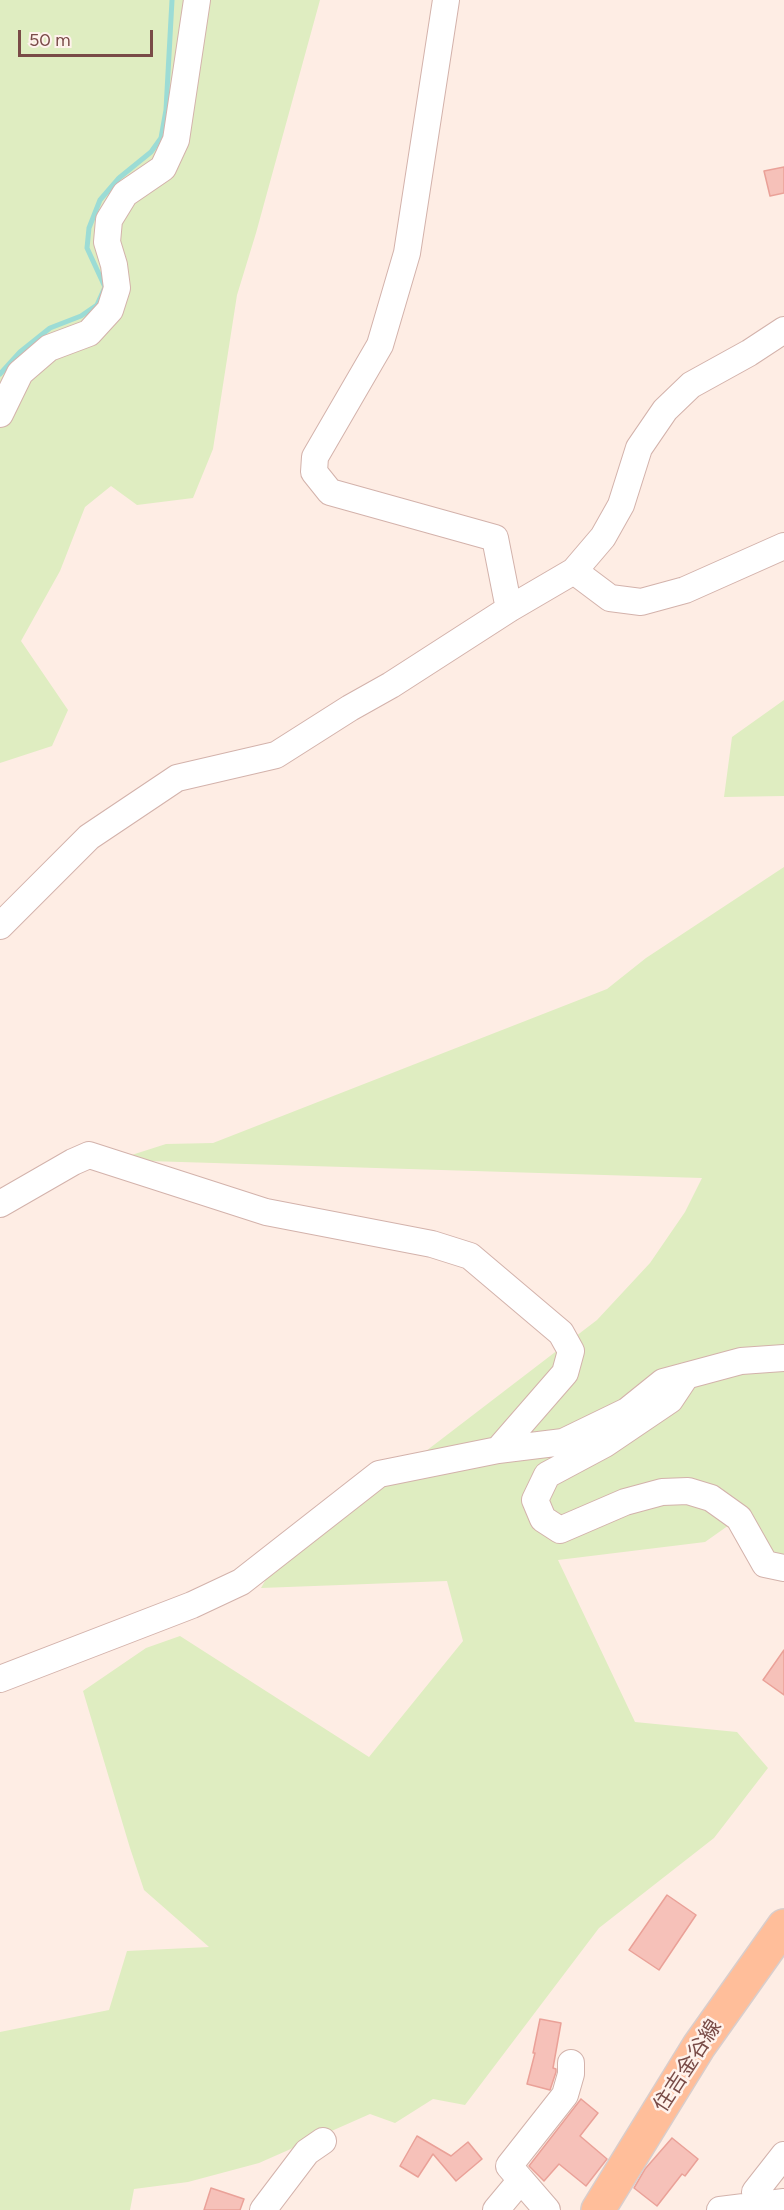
<!DOCTYPE html>
<html>
<head>
<meta charset="utf-8">
<style>
  body { margin:0 }
  #map { position:relative; width:784px; height:2210px; overflow:hidden; background:#feede4; font-family:Figtree,sans-serif }
  canvas { display:block }
  .scale { position:absolute; left:18px; top:30px; width:135px; height:27px; box-sizing:border-box; border:3px solid #794b47; border-top:0; padding-left:8px; font-size:18px; line-height:21px; white-space:nowrap; color:#794b47; -webkit-text-stroke:4px #fff2ec; paint-order:stroke }
</style>
</head>
<body>
<div id="map">
<canvas width="784" height="2210"></canvas>
<div class="scale">50 m</div>
</div>
<script>
const c = document.querySelector('canvas').getContext('2d');
c.lineJoin = 'round';
function fillPath(path, color) { c.fillStyle = color; c.fill(path, 'evenodd'); }
const shape = rows => new Path2D(rows.map(r => 'M' + r).join(''));
function trace(path, color, width, dash) { c.strokeStyle = color; c.lineWidth = width; c.lineCap = dash ? 'butt' : 'round'; c.setLineDash(dash || []); c.stroke(path); }
function drawText(font, color, halo, rows, align = 'center') {
  c.font = font + ' Figtree,"Noto Sans JP",sans-serif'; c.lineWidth = 5; c.setLineDash([]); c.textBaseline = 'middle'; c.strokeStyle = halo; c.fillStyle = color; for (const [text, x, y, turn = 0] of rows) {
    c.save(); c.translate(x, y); c.rotate((+turn || 0) * Math.PI / 180); c.textAlign = isNaN(turn) ? turn : align; if (halo) c.strokeText(text, 0, 0); c.fillText(text, 0, 0); c.restore();
  }
}
fillPath(shape([
  [0,0,320,0,256,233,237,295,213,449,193,498,137,505,111,486,85,507,60,571,21,641,68,710,52,746,0,763],
  [784,700,784,796,724,797,732,737],
  [784,867,784,1571,739,1518,705,1542,558,1560,635,1722,737,1732,768,1768,714,1838,599,1928,465,2105,433,2099,395,2123,370,2114,259,2163,188,2182,134,2189,130,2210,0,2210,0,2032,109,2010,127,1951,209,1947,144,1890,130,1848,83,1691,146,1648,180,1636,369,1757,463,1641,447,1581,261,1588,272,1569,597,1320,650,1263,685,1212,702,1178,116,1160,166,1144,213,1143,607,989,646,958]
]), '#dfedc1');
trace(shape([
  [0,374,20,352,50,328,81,316,97,305,105,287,87,248,89,228,100,200,119,178,151,152,161,138,166,110,172,0]
]), '#9cdcd5', 5);
const building = shape([
  [784,167,784,193,770,196,764,171,784,167],
  [784,1650,784,1695,763,1680,784,1650],
  [667,1895,696,1915,659,1970,629,1950,667,1895],
  [540,2019,561,2023,553,2068,556,2069,556,2072,550,2090,527,2084,535,2053,533,2053,540,2019],
  [581,2099,598,2113,580,2136,607,2159,586,2186,559,2164,544,2181,529,2166,581,2099],
  [417,2136,451,2156,468,2142,482,2159,456,2181,433,2154,418,2177,400,2166,417,2136],
  [672,2138,698,2159,685,2176,682,2174,657,2206,634,2188,645,2169,672,2138],
  [211,2188,244,2199,240,2210,204,2210,211,2188]
]);
fillPath(building, '#f6c1b9');
trace(building, '#eaa198', 1.5);
const minor = shape([
  [446,0,407,253,380,345,315,457,314,472,330,492,495,538,509,609],
  [0,414,20,373,49,348,89,333,110,310,117,288,114,265,107,242,109,220,125,194,163,168,176,140,197,0],
  [574,571,610,598,641,602,685,590,784,546],
  [0,926,89,837,177,778,276,755,350,708,391,685,509,609,574,571,603,537,621,505,639,448,665,410,691,385,749,353,784,330],
  [0,1204,73,1162,89,1155,266,1212,432,1244,470,1256,561,1333,571,1351,565,1373,498,1450],
  [686,1376,670,1400,605,1444,547,1475,535,1500,543,1519,560,1530,625,1502,662,1492,688,1491,711,1498,739,1518,765,1564,784,1568],
  [0,1679,192,1605,241,1582,379,1474,498,1450,563,1442,627,1411,663,1382,741,1361,784,1358],
  [521,2180,509,2166,565,2095,571,2074,571,2063],
  [755,2192,784,2155],
  [263,2210,307,2152,323,2141],
  [496,2210,521,2180,547,2210],
  [720,2210,784,2202]
]);
const major = shape([
  [598,2210,699,2046,784,1926]
]);
trace(minor, '#d3b2ab', 28);
trace(major, '#d9cdcb', 36);
trace(minor, '#fff', 26);
trace(major, '#ffbe9a', 33);
drawText('21px', '#794b47', '#fff2ec', [
  ["住吉金谷線",688,2066,-57]
]);
</script>
</body>
</html>
